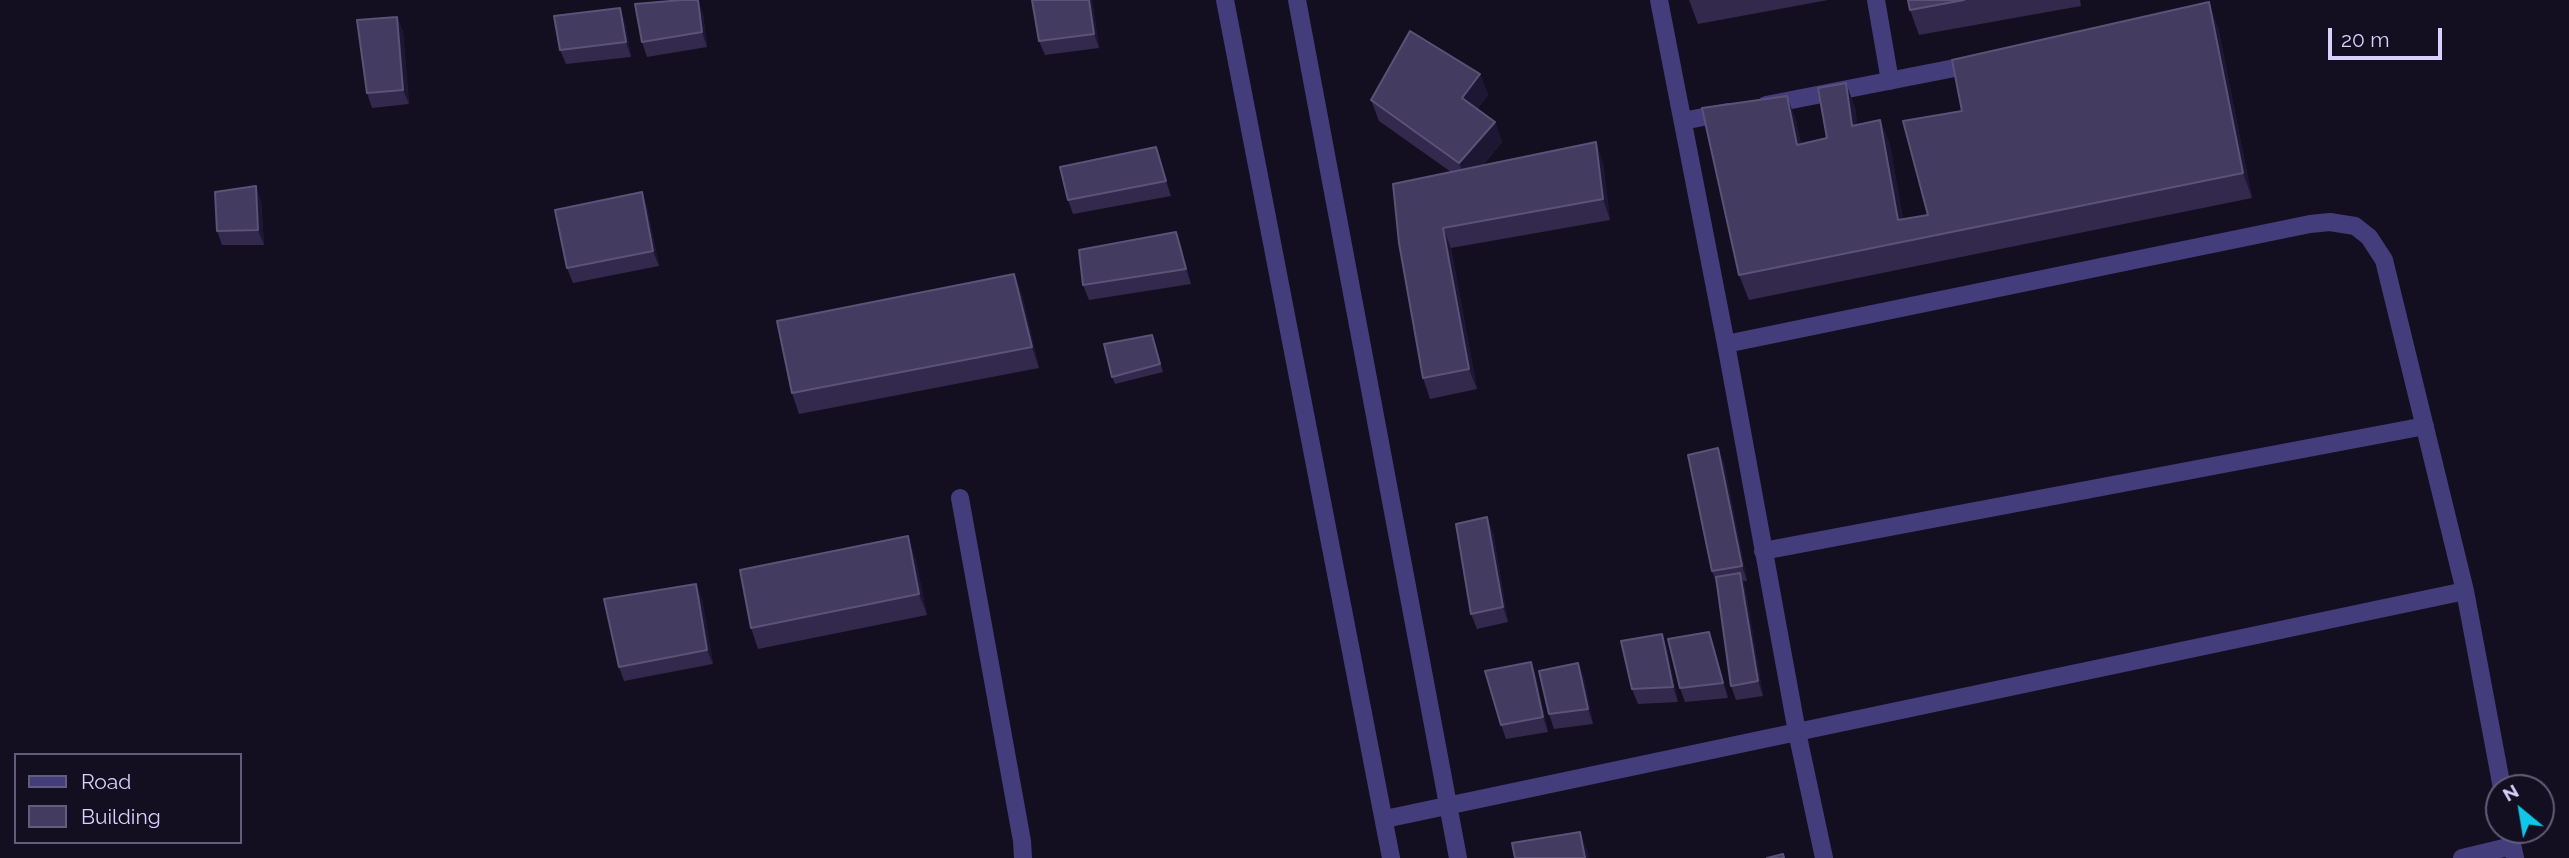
<!DOCTYPE html>
<html>
<head>
<meta charset="utf-8">
<style>
  body { margin:0 }
  #map { position:relative; width:2569px; height:858px; overflow:hidden; background:#130f20; font-family:Raleway,sans-serif }
  canvas { display:block }
  .legend { position:absolute; left:14px; top:753px; width:228px; height:91px; box-sizing:border-box; background:#130f20; border:2px solid #625d78; margin:0; padding:9px 12px; list-style:none; font-size:21px; color:#d8d1fc }
  .legend li { display:flex; align-items:center; gap:14px; height:35px }
  .legend b { width:35px; border:2px solid #625d78 }
  .north { position:absolute; left:2485px; top:774px; width:70px; height:70px; box-sizing:border-box; background:#130f20; border:2px solid #625d78; border-radius:50%; rotate:330deg; font-size:19px; font-weight:700; line-height:28px; text-align:center; color:#d8d1fc }
  .north::after { content:''; display:block; margin:auto; width:24px; height:32px; background:#10c7e9; clip-path:polygon(50% 0,100% 100%,50% 72%,0 100%) }
  .scale { position:absolute; left:2328px; top:28px; width:114px; height:32px; box-sizing:border-box; border:4px solid #d8d1fc; border-top:0; padding-left:9px; font-size:21px; line-height:24px; white-space:nowrap; color:#d8d1fc; -webkit-text-stroke:5px #130f20; paint-order:stroke }
</style>
</head>
<body>
<div id="map">
<canvas width="2569" height="858"></canvas>
<ul class="legend">
<li><b style="height:9px;background:#433d7c"></b>Road</li>
<li><b style="height:19px;background:#433b60"></b>Building</li>
</ul>
<div class="north">N</div>
<div class="scale">20 m</div>
</div>
<script>
const c = document.querySelector('canvas').getContext('2d');
c.lineJoin = 'round';
const shape = rows => new Path2D(rows.map(r => 'M' + r).join(''));
function trace(path, color, width, dash) { c.strokeStyle = color; c.lineWidth = width; c.lineCap = dash ? 'butt' : 'round'; c.setLineDash(dash || []); c.stroke(path); }
function fillPath(path, color) { c.fillStyle = color; c.fill(path, 'evenodd'); }
trace(shape([
  [1225,0,1391,858],
  [1297,0,1458,858],
  [1659,0,1726,344,1797,732,1824,858],
  [1876,0,1890,81],
  [1766,105,1975,64],
  [1683,121,1728,112],
  [1726,344,2310,224,2330,222,2355,226,2369,237,2384,260,2465,591,2502,788],
  [960,498,1022,841,1023,858],
  [1763,551,2425,426],
  [1385,819,2465,591],
  [2509,830,2515,858],
  [2462,858,2512,846]
]), '#433d7c', 18);
fillPath(shape([
  [1092,0,1099,48,1045,55,1039,41],
  [1689,0,1828,0,1698,24],
  [1908,0,2080,0,2081,6,1919,35,1910,10],
  [620,8,625,23,631,57,566,64,560,50],
  [703,13,707,47,647,57,642,42],
  [397,17,403,32,409,104,372,108,367,93],
  [2218,27,2252,198,1749,300,1739,275,1787,96,1796,121,1801,144,1827,138,1846,83,1855,108,1857,124,1880,120,1890,145,1903,219,1928,215,1962,111],
  [1480,74,1488,95,1477,109,1495,122,1502,142,1482,166,1603,162,1610,220,1451,248,1477,389,1430,399,1423,378,1451,172,1379,121,1371,100],
  [1156,147,1171,196,1073,214,1068,200],
  [642,192,647,207,659,266,573,283,567,268],
  [261,201,264,245,222,245,217,231],
  [1176,232,1181,246,1191,284,1089,300,1083,285],
  [1014,274,1022,295,1039,368,799,414,792,393],
  [1155,342,1163,372,1115,384,1112,377],
  [1724,463,1747,581,1743,581,1745,587,1763,696,1736,700,1731,686,1717,585,1712,571],
  [1493,532,1508,622,1477,629,1471,614],
  [915,557,927,615,758,649,751,628],
  [702,599,713,664,624,681,619,667],
  [1709,632,1714,646,1728,698,1685,702,1680,688],
  [1662,634,1667,649,1678,702,1638,704,1632,689],
  [1531,662,1536,677,1548,732,1506,739,1501,725],
  [1584,678,1593,724,1554,729,1549,714]
]), '#32294d');
fillPath(shape([
  [698,0,703,13,707,47,702,32],
  [1089,0,1092,0,1099,48,1094,34],
  [2209,2,2218,27,2252,198,2243,173],
  [620,8,625,23,631,57,626,42],
  [397,17,403,32,409,104,403,90],
  [1480,74,1488,95,1469,119,1462,98],
  [1846,83,1855,108,1861,151,1852,126],
  [1787,96,1796,121,1806,170,1797,145],
  [1880,120,1890,145,1907,241,1898,220],
  [1495,122,1502,142,1467,183,1459,163],
  [1596,142,1603,162,1610,220,1603,199],
  [1156,147,1161,162,1171,196,1166,181],
  [256,186,261,201,264,245,258,230],
  [642,192,647,207,659,266,653,251],
  [1443,228,1451,248,1477,389,1469,369],
  [1176,232,1181,246,1191,284,1186,269],
  [1014,274,1022,295,1039,368,1032,347],
  [1718,448,1724,463,1747,581,1742,566],
  [1487,517,1493,532,1508,622,1503,607],
  [908,536,915,557,927,615,919,594],
  [1740,573,1745,587,1763,696,1758,681],
  [696,584,702,599,713,664,707,650],
  [1709,632,1714,646,1728,698,1723,683],
  [1662,634,1667,649,1678,702,1673,687],
  [1531,662,1536,677,1548,732,1543,717],
  [1578,663,1584,678,1593,724,1588,709],
  [1580,832,1588,853,1589,858,1585,858]
]), '#1e1733');
const building = shape([
  [682,0,698,0,702,32,642,42,635,4,682,0],
  [1032,0,1089,0,1094,34,1039,41,1032,0],
  [1908,0,1964,0,1910,10,1908,0],
  [2209,2,2243,173,1739,275,1702,108,1787,96,1797,145,1827,138,1818,88,1846,83,1852,126,1880,120,1898,220,1928,215,1903,121,1962,111,1952,60,2209,2],
  [620,8,626,42,560,50,554,16,620,8],
  [397,17,403,90,367,93,357,20,397,17],
  [1410,31,1480,74,1462,98,1495,122,1459,163,1371,100,1410,31],
  [1596,142,1603,199,1443,228,1469,369,1423,378,1399,243,1393,184,1596,142],
  [1156,147,1166,181,1068,200,1060,167,1156,147],
  [256,186,258,230,217,231,215,192,256,186],
  [642,192,653,251,567,268,555,210,642,192],
  [1176,232,1186,269,1083,285,1079,250,1176,232],
  [1014,274,1032,347,792,393,777,321,1014,274],
  [1152,335,1160,364,1112,377,1104,344,1152,335],
  [1718,448,1742,566,1712,571,1688,455,1718,448],
  [1487,517,1503,607,1471,614,1456,524,1487,517],
  [908,536,919,594,751,628,740,570,908,536],
  [1740,573,1758,681,1731,686,1716,577,1740,573],
  [696,584,707,650,619,667,604,599,696,584],
  [1709,632,1723,683,1680,688,1668,639,1709,632],
  [1662,634,1673,687,1632,689,1621,641,1662,634],
  [1531,662,1543,717,1501,725,1485,671,1531,662],
  [1578,663,1588,709,1549,714,1539,671,1578,663],
  [1580,832,1585,858,1515,858,1512,843,1580,832],
  [1783,854,1784,858,1767,858,1783,854]
]);
fillPath(building, '#433b60');
trace(building, '#5b5278', 2);
</script>
</body>
</html>
